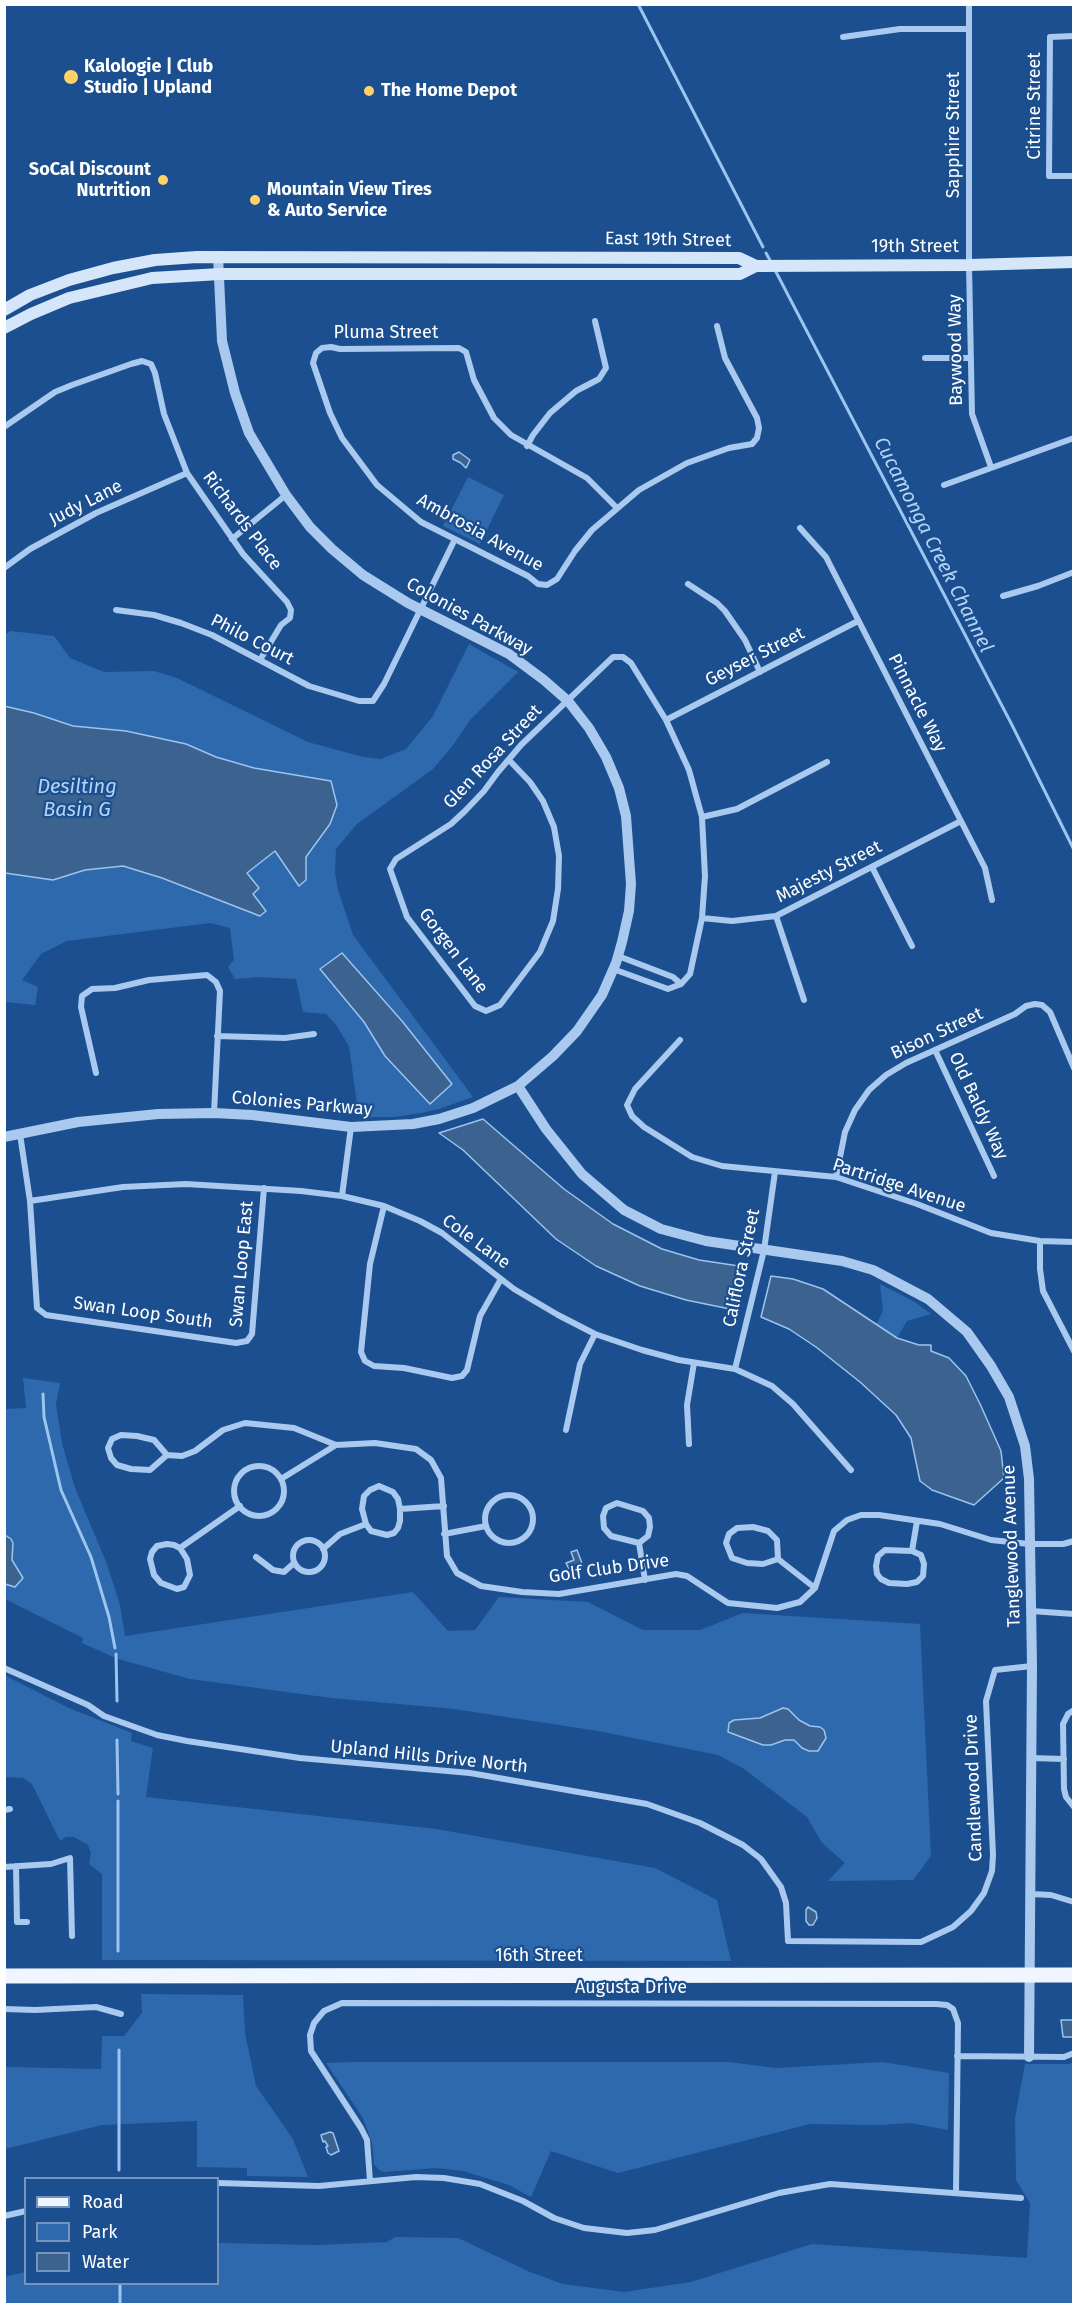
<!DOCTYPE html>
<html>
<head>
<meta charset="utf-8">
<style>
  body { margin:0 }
  #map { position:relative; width:1078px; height:2309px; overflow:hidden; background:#1b4f8f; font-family:"Fira Sans",sans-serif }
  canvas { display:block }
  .frame { position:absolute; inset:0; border:6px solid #fff; pointer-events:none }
  .legend { position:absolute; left:24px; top:2177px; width:195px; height:108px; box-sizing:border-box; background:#1b4f8f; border:2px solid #7695bc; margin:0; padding:8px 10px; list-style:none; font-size:18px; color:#fff }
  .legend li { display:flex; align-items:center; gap:12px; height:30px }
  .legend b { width:30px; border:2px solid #7695bc }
</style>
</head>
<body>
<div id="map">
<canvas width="1078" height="2309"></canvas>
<div class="frame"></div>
<ul class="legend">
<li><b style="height:8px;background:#f0f6ff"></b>Road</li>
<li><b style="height:16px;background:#2e69ad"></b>Park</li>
<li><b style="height:16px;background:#3c6290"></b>Water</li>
</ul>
</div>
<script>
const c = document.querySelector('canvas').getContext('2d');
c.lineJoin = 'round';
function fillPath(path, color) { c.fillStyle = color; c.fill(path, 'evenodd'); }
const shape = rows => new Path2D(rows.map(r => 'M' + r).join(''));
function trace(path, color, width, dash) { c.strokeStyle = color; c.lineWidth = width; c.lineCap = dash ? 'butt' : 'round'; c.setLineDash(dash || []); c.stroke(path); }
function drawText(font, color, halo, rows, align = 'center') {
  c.font = font + ' "Fira Sans",sans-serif'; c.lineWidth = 4.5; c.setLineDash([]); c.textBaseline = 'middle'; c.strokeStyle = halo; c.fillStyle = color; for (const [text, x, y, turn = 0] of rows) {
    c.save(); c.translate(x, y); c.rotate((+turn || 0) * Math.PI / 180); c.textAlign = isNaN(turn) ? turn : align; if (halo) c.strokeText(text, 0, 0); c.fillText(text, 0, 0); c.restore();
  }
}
fillPath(shape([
  [468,477,504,495,480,544,443,526],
  [11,631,54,636,70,658,104,672,154,671,177,678,308,742,363,757,381,759,406,749,433,716,469,644,518,672,470,720,454,744,433,769,357,824,336,849,335,872,338,890,353,935,473,1097,439,1109,421,1113,395,1117,361,1117,357,1104,349,1046,336,1025,326,1014,303,1012,296,979,259,977,235,979,228,967,234,960,230,928,210,923,67,941,41,954,22,980,38,987,35,1005,5,1002,5,634],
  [880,1284,915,1302,931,1314,907,1321,897,1338,876,1325,883,1311],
  [23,1378,60,1383,56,1404,62,1443,75,1488,107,1564,120,1605,125,1636,413,1592,448,1631,475,1630,499,1597,588,1602,643,1630,700,1630,743,1613,920,1624,931,1856,913,1880,828,1881,845,1863,822,1843,807,1817,744,1769,718,1755,598,1731,454,1709,331,1698,190,1679,118,1659,82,1643,83,1638,5,1599,4,1409,26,1408],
  [4,1675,69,1708,132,1733,131,1741,153,1748,146,1797,436,1829,655,1868,717,1900,731,1961,102,1960,102,1874,89,1864,91,1853,88,1845,74,1837,66,1837,60,1841,32,1784,23,1778,5,1777],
  [141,1994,243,1995,245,2033,256,2086,293,2139,308,2177,247,2176,247,2168,197,2167,197,2121,102,2125,5,2149,5,2067,101,2069,102,2036,124,2036,142,2013],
  [352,2062,729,2062,776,2068,883,2062,949,2073,948,2130,910,2123,880,2125,810,2124,618,2173,551,2151,531,2197,509,2185,463,2171,436,2168,384,2172,379,2170,374,2164,372,2143,363,2118,326,2063],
  [1073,2062,1073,2304,5,2304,5,2277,25,2272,26,2284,218,2284,218,2243,318,2245,387,2242,395,2237,458,2238,530,2272,563,2284,624,2292,691,2282,812,2244,1027,2258,1030,2203,1016,2180,1015,2118,1025,2064,1070,2064]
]), '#2e69ad');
const water = shape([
  [459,452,470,460,466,468,461,463,453,459,453,455,459,452],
  [4,706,34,713,73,726,126,731,186,744,216,757,254,768,331,781,337,805,330,824,306,857,306,880,299,886,275,851,247,873,259,888,253,894,266,911,260,916,162,878,123,866,85,870,53,880,5,873,4,706],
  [342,953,402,1021,452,1084,430,1104,385,1056,364,1022,320,969,342,953],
  [483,1119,564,1189,613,1224,662,1249,699,1260,739,1266,730,1309,686,1300,640,1286,596,1266,556,1239,463,1150,439,1133,483,1119],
  [771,1276,793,1279,823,1289,897,1338,919,1345,931,1345,931,1351,949,1358,966,1376,981,1406,1001,1451,1004,1478,974,1505,932,1490,920,1481,911,1438,896,1415,860,1382,816,1347,789,1329,761,1317,771,1276],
  [5,1535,11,1539,13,1543,12,1560,23,1578,15,1587,5,1584,5,1535],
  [577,1550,583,1566,570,1571,566,1563,574,1560,571,1552,577,1550],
  [783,1708,788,1709,799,1720,810,1726,820,1727,824,1730,826,1738,818,1751,809,1751,802,1748,794,1740,785,1740,771,1745,763,1745,728,1732,729,1723,734,1720,760,1718,783,1708],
  [808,1907,816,1912,817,1918,813,1925,809,1925,806,1921,806,1910,808,1907],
  [1061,2020,1073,2020,1073,2037,1063,2037,1061,2020],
  [330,2132,333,2133,339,2151,331,2155,328,2153,326,2147,328,2146,325,2141,323,2142,321,2135,330,2132]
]);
fillPath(water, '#3c6290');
trace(water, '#9cc4f0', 1.5);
trace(shape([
  [638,4,763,247],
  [766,253,771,262],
  [775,270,1012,725,1074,850],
  [43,1394,44,1417,61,1490,91,1557,109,1617,115,1648],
  [116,1654,117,1701],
  [117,1740,118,1794],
  [118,1801,118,1951],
  [119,2050,119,2170],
  [120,2284,120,2304]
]), '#9cc4f0', 3);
trace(shape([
  [969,4,969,265,972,414,991,467],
  [1074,36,1050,37,1049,176,1074,176],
  [843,37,900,29,969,29],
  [925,358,971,358],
  [4,427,55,392,72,385,131,364,142,361,151,364,155,373,164,414,187,473,243,554,287,602,291,610,290,618,281,625,260,660],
  [527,446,533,435,550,413,576,391,599,379,606,368,595,321],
  [944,485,1074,438],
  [617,508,587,478,511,435,494,418,474,380,466,352,459,348,340,349,331,347,322,348,316,353,313,363,330,413,342,438,377,485,421,522,528,576,538,584,547,585,557,579,575,551,592,530,639,490,687,463,729,448,752,444,757,438,759,428,757,418,725,358,717,326],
  [800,528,826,557,985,868,992,900],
  [232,539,286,495],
  [4,568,30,549,96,513,187,473],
  [688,584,717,603,725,611,745,640,760,672],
  [1003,596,1038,586,1074,572],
  [116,610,154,615,181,623,212,635,309,686,359,701,373,701,384,684,455,539],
  [666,720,858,621],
  [509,760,530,782,543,801,554,827,559,856,558,889,553,921,540,952,500,1005,486,1011,475,1006,407,917,390,869,396,859,451,824,465,811,484,791,498,772,521,745,613,657,623,657,631,663,666,720,689,770,702,817,705,876,702,918,690,974,681,984,668,989,613,969],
  [702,817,737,809,827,762],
  [872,867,912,946],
  [776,916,804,1000],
  [702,918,732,921,776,916,961,821],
  [618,956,673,977,681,984],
  [217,1036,285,1038,314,1034],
  [680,1040,635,1089,627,1105,632,1116,644,1127,692,1157,722,1166,836,1177,917,1204,991,1233,1040,1241,1074,1242],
  [935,1050,994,1176],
  [96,1073,81,1007,82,996,92,989,115,988,149,980,207,975,216,982,220,991,214,1113],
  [20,1134,30,1201,37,1308,46,1315,236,1343,247,1341,252,1334,264,1188],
  [836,1177,845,1132,855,1110,869,1090,886,1075,906,1063,1015,1014,1026,1006,1035,1004,1042,1005,1050,1012,1074,1068],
  [342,1196,351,1127],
  [30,1201,123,1187,186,1184,301,1191,342,1196,384,1206,420,1221,442,1233,514,1289,558,1315,595,1334,642,1350,679,1360,735,1369,772,1386,793,1404,851,1470],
  [384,1206,370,1264,361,1352,365,1361,374,1366,404,1368,452,1378,462,1376,467,1370,480,1316,501,1279],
  [1040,1241,1040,1269,1043,1291,1074,1351],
  [735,1369,764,1250,775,1172],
  [566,1430,580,1364,595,1334],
  [689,1444,687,1405,694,1363],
  [167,1455,150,1470,131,1469,117,1465,111,1458,108,1448,112,1439,121,1435,137,1436,154,1440,167,1455,182,1456,195,1451,223,1430,245,1423,294,1428,336,1445,375,1443,416,1449,431,1460,441,1478,447,1556,457,1573,481,1586,522,1592,559,1594,676,1574,687,1576,728,1603,777,1608,800,1602,815,1588,834,1531,847,1520,861,1515,879,1515,940,1524,991,1540,1029,1544,1063,1544,1074,1541],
  '234 1491a25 25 0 1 1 50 0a25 25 0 1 1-50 0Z',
  [281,1479,336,1445],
  [379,1486,393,1492,398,1499,400,1509,400,1521,398,1528,394,1533,387,1535,371,1531,366,1524,362,1509,364,1496,370,1490,379,1486],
  '485 1519a24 24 0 1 1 48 0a24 24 0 1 1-48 0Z',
  [400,1509,444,1506],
  [444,1534,486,1526],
  '293 1556a16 16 0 1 1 32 0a16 16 0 1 1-32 0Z',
  [639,1543,611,1536,604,1528,603,1516,606,1508,617,1503,643,1511,649,1518,650,1527,648,1536,639,1543,645,1580],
  [180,1548,187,1559,190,1575,184,1587,177,1589,161,1583,154,1575,150,1559,152,1552,157,1546,167,1544,174,1545,180,1548,240,1506],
  [323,1549,340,1534,366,1524],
  [912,1551,921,1555,924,1564,923,1576,917,1582,907,1584,889,1583,881,1579,877,1574,876,1566,878,1556,885,1550,912,1551,917,1521],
  [256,1557,273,1570,284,1572,294,1563],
  [778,1559,763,1564,747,1563,732,1558,726,1543,729,1534,737,1528,753,1527,768,1531,777,1540,778,1559,815,1588],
  [1031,1611,1074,1614],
  [4,1668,88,1705,104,1716,157,1735,187,1741,300,1758,470,1773,647,1804,700,1823,743,1845,761,1859,781,1887,786,1903,788,1941,921,1942,953,1927,971,1911,984,1893,992,1871,993,1855,986,1701,995,1670,1032,1666],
  [1074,1710,1068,1714,1063,1724,1064,1789,1066,1797,1074,1807],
  [1031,1758,1064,1759],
  [4,1810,10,1809],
  [16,1866,17,1922,27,1922],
  [4,1867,51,1864,70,1858,72,1936],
  [1031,1894,1051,1895,1074,1902],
  [4,2009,35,2010,96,2007,121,2014],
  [957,2056,1064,2057,1074,2053],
  [370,2181,367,2140,361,2128,311,2051,310,2035,314,2023,324,2011,342,2003,936,2004,947,2005,953,2009,958,2023,956,2192],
  [218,2183,319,2186,416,2177,444,2178,480,2184,523,2201,554,2218,584,2228,627,2233,655,2230,779,2193,830,2184,1021,2198],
  [4,2216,26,2211]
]), '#a9c9ee', 6);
trace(shape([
  [518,1086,546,1129,582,1174,624,1210,661,1229,706,1241,842,1261,873,1270,928,1299,967,1332,991,1366,1009,1397,1025,1446,1029,1479,1032,1666,1029,2057],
  [4,1137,78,1122,158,1114,214,1113,252,1115,351,1127,413,1124,439,1119,473,1108,518,1086,553,1056,577,1031,602,995,616,963,622,942,629,911,631,884,626,816,619,788,606,757,589,728,568,701,544,680,509,654,408,603,363,575,332,549,310,527,286,495,249,433,235,393,222,341,218,256]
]), '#a9c9ee', 10);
trace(shape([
  [4,310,30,295,69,280,113,268,155,260,197,257,739,258,756,266,969,265,1074,262],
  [4,328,31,314,69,298,152,278,220,274,740,274,756,266]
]), '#d6e6fa', 12);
trace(shape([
  [4,1976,1074,1975]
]), '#f0f6ff', 15);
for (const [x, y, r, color] of [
  [71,77,8,"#ffd166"],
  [369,91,6,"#ffd166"],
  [163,180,6,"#ffd166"],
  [255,200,6,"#ffd166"]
]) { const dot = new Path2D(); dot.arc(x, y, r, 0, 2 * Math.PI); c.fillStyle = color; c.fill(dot); trace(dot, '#1b4f8f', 2); }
drawText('bold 18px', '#fff', '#1b4f8f', [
  ["Kalologie | Club",84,67],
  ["Studio | Upland",84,88],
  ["The Home Depot",381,91],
  ["SoCal Discount",151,170,"right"],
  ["Nutrition",151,191,"right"],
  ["Mountain View Tires",267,190],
  ["& Auto Service",267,211]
], 'left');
drawText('18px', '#fff', '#1b4f8f', [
  ["Citrine Street",1035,106,-90],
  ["Sapphire Street",954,135,-90],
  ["East 19th Street",668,240,1],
  ["19th Street",915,247],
  ["Pluma Street",386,333],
  ["Baywood Way",956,350,-91],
  ["Judy Lane",86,503,-27],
  ["Richards Place",242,521,53],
  ["Ambrosia Avenue",480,533,29],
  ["Colonies Parkway",469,617,29],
  ["Philo Court",252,640,27],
  ["Geyser Street",755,657,-27],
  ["Pinnacle Way",917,703,63],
  ["Glen Rosa Street",493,757,-47],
  ["Majesty Street",829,872,-27],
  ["Gorgen Lane",453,951,53],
  ["Bison Street",937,1034,-25],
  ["Colonies Parkway",302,1104,5],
  ["Old Baldy Way",978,1106,65],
  ["Partridge Avenue",899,1186,18],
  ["Cole Lane",476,1242,36],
  ["Swan Loop East",242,1264,-85],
  ["Califlora Street",742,1268,-78],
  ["Swan Loop South",143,1313,8],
  ["Tanglewood Avenue",1012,1546,-92],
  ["Golf Club Drive",609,1569,-8],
  ["Upland Hills Drive North",429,1757,6],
  ["Candlewood Drive",974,1788,-92],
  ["16th Street",539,1956],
  ["Augusta Drive",631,1988]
]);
drawText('italic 20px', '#b5d3f5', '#1b4f8f', [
  ["Cucamonga Creek Channel",933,545,63],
  ["Desilting",77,787],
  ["Basin G",77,810]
]);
</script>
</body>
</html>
